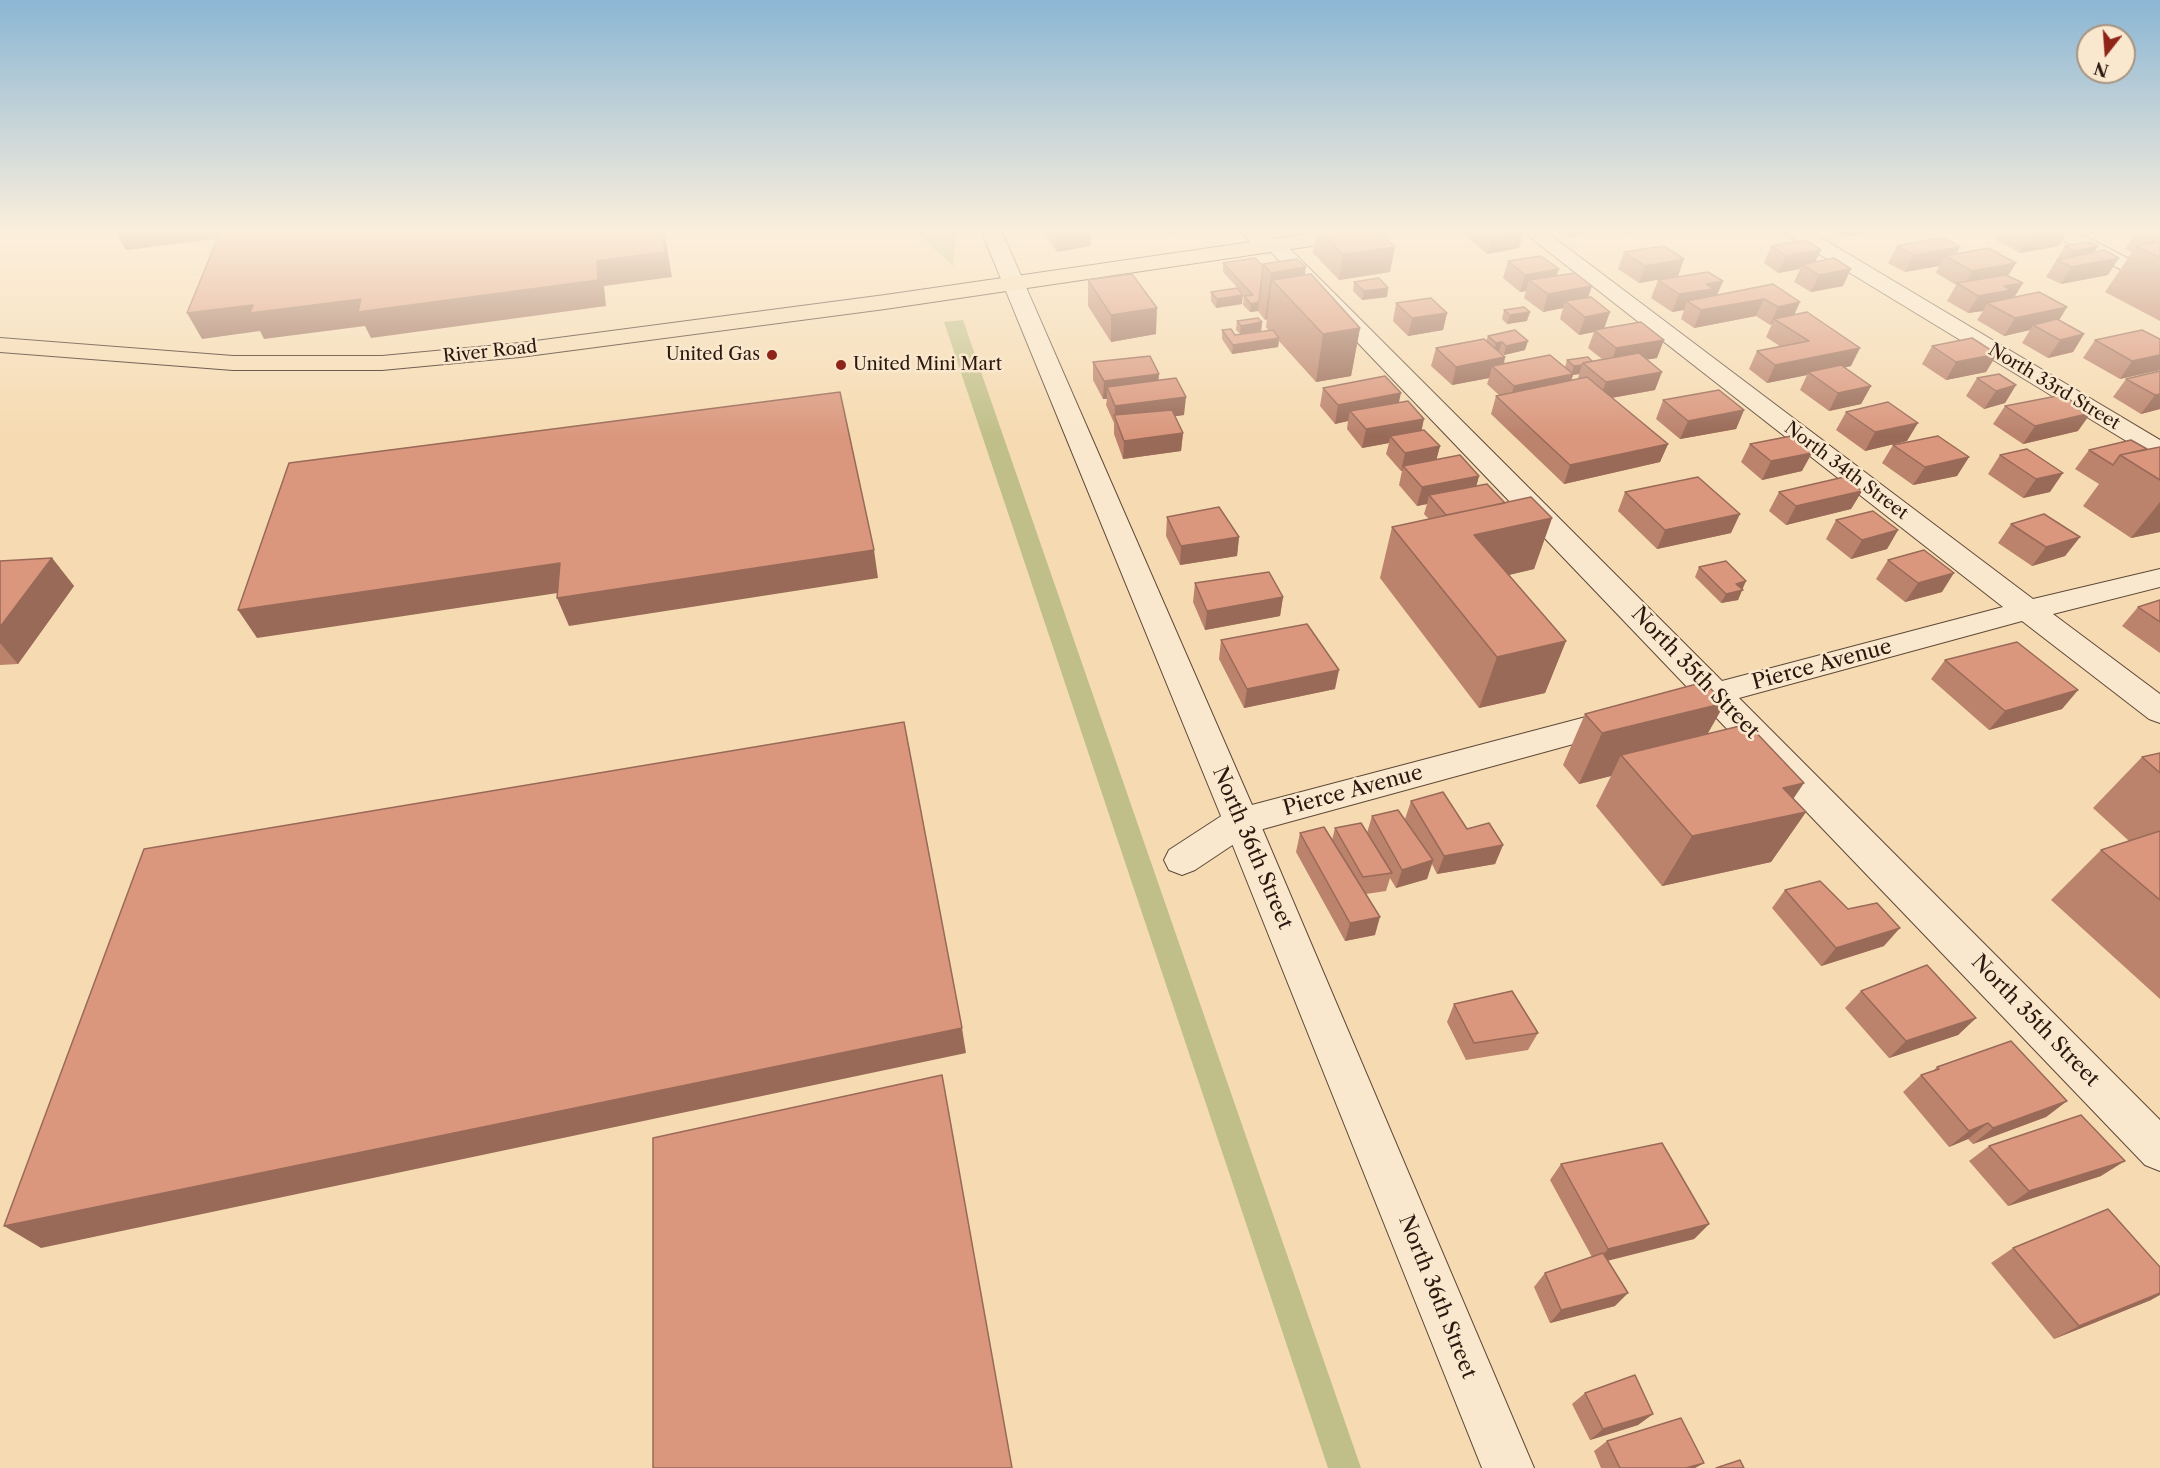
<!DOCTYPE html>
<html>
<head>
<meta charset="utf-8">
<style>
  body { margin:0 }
  #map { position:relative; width:2160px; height:1468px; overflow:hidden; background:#f6dbb2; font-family:"Libre Caslon Text",serif }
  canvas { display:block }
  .north { position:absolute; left:2076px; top:24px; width:60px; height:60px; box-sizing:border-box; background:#f9e8cd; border:2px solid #a79481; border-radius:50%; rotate:197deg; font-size:16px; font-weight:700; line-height:24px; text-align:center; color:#2d170f }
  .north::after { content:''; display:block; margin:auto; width:21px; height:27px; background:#8f2418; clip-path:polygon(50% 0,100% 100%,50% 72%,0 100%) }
</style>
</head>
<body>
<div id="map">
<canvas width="2160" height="1468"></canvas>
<div class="north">N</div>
</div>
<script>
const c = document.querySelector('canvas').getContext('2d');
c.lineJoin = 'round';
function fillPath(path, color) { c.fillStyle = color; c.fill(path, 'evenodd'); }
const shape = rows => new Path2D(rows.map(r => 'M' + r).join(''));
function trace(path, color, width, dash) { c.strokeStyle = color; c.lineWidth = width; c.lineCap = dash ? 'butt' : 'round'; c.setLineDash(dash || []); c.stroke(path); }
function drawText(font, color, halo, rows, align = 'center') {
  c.font = font + ' "Libre Caslon Text",serif'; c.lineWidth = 5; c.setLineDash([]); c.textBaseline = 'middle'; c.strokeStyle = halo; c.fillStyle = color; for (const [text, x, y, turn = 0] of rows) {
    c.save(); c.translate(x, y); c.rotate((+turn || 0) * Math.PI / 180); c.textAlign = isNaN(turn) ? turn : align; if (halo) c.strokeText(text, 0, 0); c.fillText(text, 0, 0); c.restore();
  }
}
fillPath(shape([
  [914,230,957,230,953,266],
  [963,320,1361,1468,1328,1468,944,322]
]), '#c0bf89');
const minor = shape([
  [1240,230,1261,230,1284,243,1722,681,2003,607,1521,230,1544,230,2033,599,2160,569,2160,587,2053,614,2160,694,2160,723,2149,719,2022,621,1739,698,2160,1120,2160,1171,2145,1165,1706,707,1699,709,1688,706,1683,698,1689,689,1270,251,1249,241,1240,230],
  [1783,230,1808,230,2160,440,2160,459,2151,456,1786,234,1783,230],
  [2047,230,2073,230,2160,275,2160,289,2050,234,2047,230],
  [1620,708,1632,712,1636,720,1632,728,1252,832,1195,870,1182,875,1169,870,1164,860,1169,850,1229,811,1620,708]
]);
const tertiary = shape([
  [981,230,1001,230,1259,821,1534,1468,1482,1468,1223,821,981,230]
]);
const primary = shape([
  [1334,230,1389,230,1386,234,1379,236,885,309,520,357,382,370,233,370,0,352,0,338,233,356,382,356,520,343,885,295,1334,230]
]);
trace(minor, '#5f4838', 2);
trace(tertiary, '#5f4838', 2);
trace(primary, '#2d170f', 2);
fillPath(minor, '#f9e8cd');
fillPath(tertiary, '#f9e8cd');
fillPath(primary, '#f6dbb2');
fillPath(shape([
  [1042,230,1091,230,1090,246,1057,252],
  [1160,230,1198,230,1164,236],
  [1316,230,1377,230,1390,272,1339,280,1313,253],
  [1459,230,1522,230,1523,232,1519,248,1487,254],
  [1560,230,1596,230,1596,232,1568,237],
  [1613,230,1650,230,1621,236],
  [1833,230,1881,230,1881,232,1846,237],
  [1972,230,2068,230,2059,246,2020,253,1994,239,1999,231,1980,234],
  [2160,230,2160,321,2105,292,2132,252,2125,249,2136,232],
  [1771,246,1815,262,1843,286,1811,292,1794,282,1800,269,1778,273,1764,263],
  [1897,246,2016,263,2008,276,2023,283,2014,297,2067,307,2059,320,2084,334,2073,352,2048,358,2022,343,2030,330,2004,336,1977,320,1983,311,1968,313,1947,301,1956,285,1936,273,1939,266,1905,272,1888,263],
  [2065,246,2098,246,2094,252,2108,275,2061,284,2046,277],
  [1624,252,1684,259,1678,276,1639,283,1618,269],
  [1508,261,1559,269,1556,276,1588,297,1604,328,1657,358,1647,359,1655,390,1612,398,1668,444,1660,462,1564,484,1491,414,1496,396,1499,395,1487,384,1489,378,1452,385,1431,366,1436,348,1486,341,1488,336,1525,350,1504,355,1499,351,1498,351,1505,357,1504,364,1565,367,1567,360,1592,361,1602,359,1588,348,1594,332,1579,335,1560,319,1563,308,1543,312,1524,298,1526,291,1520,292,1503,278],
  [1579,374,1578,379,1571,381,1573,375],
  [1223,263,1263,266,1263,264,1304,275,1360,328,1351,376,1316,382,1279,341,1278,347,1232,354,1222,339,1222,330,1235,335,1269,331,1266,327,1267,319,1265,320,1258,311,1250,312,1243,305,1244,296,1245,296,1223,272],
  [1088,280,1156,334,1111,342,1088,306],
  [1658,280,1717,295,1773,284,1795,315,1851,366,1844,368,1871,386,1861,404,1829,411,1800,390,1807,375,1767,383,1749,369,1757,351,1781,347,1766,337,1772,324,1770,325,1756,316,1694,328,1681,319,1684,310,1672,312,1651,298],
  [1354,282,1388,288,1387,297,1362,300,1353,291],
  [1211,292,1242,304,1216,308,1211,301],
  [1396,303,1447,313,1443,330,1408,336,1393,321],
  [1504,310,1527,321,1507,324,1502,319],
  [1237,321,1262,322,1261,331,1240,334,1236,330],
  [2160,339,2160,370,2120,379,2083,358,2095,340],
  [1932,346,1997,354,1986,372,1946,380,1922,364],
  [1093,362,1159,381,1184,415,1175,416,1183,433,1181,451,1123,459,1114,434,1114,423,1106,405,1107,399,1103,399,1093,380],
  [2160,371,2160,409,2141,414,2113,397,2126,379],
  [1977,378,2016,385,2005,403,1984,409,1966,396],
  [1323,388,1399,402,1422,430,1440,446,1436,460,1479,476,1476,486,1505,503,1552,518,1534,569,1508,575,1566,641,1545,693,1479,708,1380,578,1392,527,1429,519,1424,514,1427,504,1417,506,1399,485,1402,471,1401,471,1386,454,1389,443,1362,448,1347,429,1348,421,1335,424,1320,406],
  [1663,400,1744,410,1736,429,1680,439,1656,419],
  [2005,406,2078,431,2023,444,1993,424],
  [1846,412,1907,441,1865,451,1836,430],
  [1750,444,1802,471,1762,480,1741,462],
  [1893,445,1969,457,1957,476,1913,485,1882,463],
  [2160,447,2160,532,2131,538,2083,506,2099,484,2075,469,2089,450,2147,449],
  [2027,449,2050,492,2023,498,1988,474,2000,455],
  [1862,491,1851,509,1786,525,1769,511,1779,492],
  [1625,492,1731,533,1657,549,1618,511],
  [1167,517,1239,537,1237,556,1180,565,1166,536],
  [1836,520,1898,530,1887,549,1851,559,1826,539],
  [2011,524,2080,537,2065,556,2032,566,1998,543],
  [52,558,74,586,18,664,0,665,0,561],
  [1888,560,1942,592,1905,602,1876,579],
  [1699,567,1742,590,1738,600,1721,603,1695,577],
  [1195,583,1283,597,1280,616,1205,630,1193,602],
  [2160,600,2160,653,2122,626,2138,607],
  [1221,640,1335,689,1244,708,1219,659],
  [1945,660,2078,690,2062,709,1989,730,1931,679],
  [1725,703,1708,733,1793,799,1806,812,1771,862,1662,886,1596,806,1611,776,1579,784,1563,765,1585,714],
  [2160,753,2160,999,2051,900,2101,850,2129,841,2093,808,2142,757],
  [1411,801,1503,845,1495,864,1437,874,1432,864,1427,879,1396,888,1390,878,1386,891,1366,894,1375,935,1345,941,1296,852,1300,833,1332,840,1335,828,1367,833,1372,816,1405,819],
  [1785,890,1848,909,1884,946,1821,966,1772,908],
  [1861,991,1976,1018,1958,1035,1889,1058,1845,1008],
  [1454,1004,1538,1033,1528,1050,1466,1060,1447,1022],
  [1937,1067,2067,1101,2046,1117,1973,1144,1968,1139,1949,1147,1903,1092,1921,1075,1933,1071],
  [1989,1146,2101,1176,2008,1206,1969,1161],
  [1561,1164,1709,1224,1694,1239,1608,1260,1615,1306,1550,1323,1534,1287,1545,1273,1592,1257,1550,1180],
  [2013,1248,2151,1300,2054,1339,1991,1263],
  [1585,1393,1653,1414,1638,1425,1590,1440,1572,1404],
  [1607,1441,1704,1463,1695,1468,1601,1468,1594,1451]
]), '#bb826c');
fillPath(shape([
  [72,230,94,230,74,233],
  [114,230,238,230,241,236,126,250],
  [662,230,664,230,672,277,604,286,606,306,371,338,365,326,264,339,260,331,202,339,187,313,253,305,361,299,597,261],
  [1056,230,1091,230,1090,246,1057,252],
  [1164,230,1198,230,1164,236],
  [1570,230,1596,230,1596,232,1568,237],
  [1623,230,1650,230,1621,236],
  [1849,230,1881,230,1881,232,1846,237],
  [1983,230,1999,230,1980,234],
  [2064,230,2068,230,2059,246,2020,253,2030,236],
  [1523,232,1519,248,1487,254,1492,237],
  [2098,246,2087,263,2065,264,2073,251],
  [1395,247,1390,272,1339,280,1343,254],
  [1960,247,1953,261,1945,256,1939,266,1905,272,1914,255],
  [1821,250,1813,267,1802,265,1800,269,1778,273,1786,256],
  [2119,258,2108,275,2061,284,2071,267],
  [1684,259,1678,276,1639,283,1645,266],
  [2016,263,2005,280,1963,287,1972,271],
  [1306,267,1300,309,1272,280,1267,319,1265,320,1271,273],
  [1559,269,1553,286,1529,280,1526,291,1520,292,1525,275],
  [1851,269,1843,286,1811,292,1819,275],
  [1723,281,1716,298,1687,301,1684,310,1672,312,1679,294,1706,284],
  [2023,283,2012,301,1987,303,1983,311,1968,313,1978,296,2004,286],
  [1592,286,1586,304,1565,301,1563,308,1543,312,1548,294],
  [1388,288,1387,297,1362,300,1364,291],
  [1243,295,1242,304,1216,308,1217,299],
  [1764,299,1756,316,1694,328,1701,310],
  [1259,302,1258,311,1250,312,1251,304],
  [1800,302,1792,320,1774,319,1772,324,1770,325,1778,307],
  [2067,307,2056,325,2033,325,2030,330,2004,336,2015,318],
  [1157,308,1156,334,1111,342,1111,315],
  [1530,312,1527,321,1507,324,1510,315],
  [1610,312,1604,329,1594,330,1594,332,1579,335,1585,317],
  [1447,313,1443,330,1408,336,1412,318],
  [1262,322,1261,331,1240,334,1241,326],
  [1360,328,1351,376,1316,382,1323,334],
  [2084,334,2073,352,2048,358,2060,340],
  [1279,338,1278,347,1232,354,1233,345],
  [1664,340,1657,358,1610,366,1616,348],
  [1528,341,1525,350,1504,355,1506,346],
  [1502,342,1499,351,1494,352,1496,343],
  [1860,348,1851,366,1811,374,1808,372,1807,375,1767,383,1775,365],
  [1997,354,1986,372,1946,380,1956,362],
  [2160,355,2160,370,2120,379,2132,361],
  [1505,357,1501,374,1492,366,1489,378,1452,385,1456,367],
  [1582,365,1579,374,1573,375,1567,392,1509,404,1514,386,1571,375,1574,366],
  [1662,372,1655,390,1599,400,1606,382],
  [1159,374,1158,392,1107,387,1107,399,1103,399,1104,381],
  [2016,385,2005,403,1984,409,1996,391],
  [1871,386,1861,404,1829,411,1838,393],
  [1401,393,1397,411,1350,411,1348,421,1335,424,1338,405],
  [2160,394,2160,409,2141,414,2155,395],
  [1186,397,1184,415,1117,424,1115,417,1115,406],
  [1744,410,1736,429,1680,439,1688,421],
  [2091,413,2078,431,2023,444,2035,426],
  [1424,419,1420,438,1390,436,1389,443,1362,448,1366,429],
  [1918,423,1907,441,1865,451,1875,432],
  [1183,433,1181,451,1123,459,1124,441],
  [1668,444,1660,462,1564,484,1570,465],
  [1440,446,1435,465,1403,466,1402,471,1401,471,1405,453],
  [1812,453,1802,471,1762,480,1771,461],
  [1969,457,1957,476,1913,485,1925,467],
  [2063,473,2050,492,2023,498,2036,479],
  [1479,476,1474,495,1429,495,1427,504,1417,506,1422,487],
  [1862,491,1851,509,1786,525,1796,506],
  [2160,502,2160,532,2131,538],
  [1740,514,1731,533,1657,549,1665,530],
  [1552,518,1534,569,1459,587,1474,535],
  [1898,530,1887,549,1851,559,1862,540],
  [1239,537,1237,556,1180,565,1181,546],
  [2080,537,2065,556,2032,566,2046,547],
  [874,550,878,578,569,626,557,598],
  [52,558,74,586,18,664,0,643,0,627],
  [560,563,571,591,257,638,238,610],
  [1954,573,1942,592,1905,602,1918,583],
  [1746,581,1738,600,1721,603,1726,594,1736,584],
  [1283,597,1280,616,1205,630,1207,611],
  [1566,641,1545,693,1479,708,1497,657],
  [1339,670,1335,689,1244,708,1247,689],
  [2078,690,2062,709,1989,730,2005,711],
  [1725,703,1696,754,1621,755,1611,776,1579,784,1602,733],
  [1804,783,1781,817,1806,812,1771,862,1662,886,1692,836,1783,788],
  [1503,845,1495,864,1437,874,1444,856],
  [1433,860,1427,879,1396,888,1402,870],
  [1380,917,1375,935,1345,941,1350,923],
  [1900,928,1884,946,1821,966,1836,948],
  [1976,1018,1958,1035,1889,1058,1906,1041],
  [962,1028,966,1053,41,1248,4,1226],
  [2067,1101,2046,1117,1973,1144,1993,1128],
  [1988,1123,1968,1139,1949,1147,1969,1131],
  [2125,1161,2101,1176,2008,1206,2029,1191],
  [1709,1224,1694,1239,1595,1264,1608,1249],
  [1628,1293,1615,1306,1550,1323,1561,1310],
  [2160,1293,2160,1295,2151,1300,2054,1339,2079,1326],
  [1653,1414,1638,1425,1590,1440,1603,1429],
  [1704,1463,1695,1468,1686,1468]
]), '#996a58');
const building = shape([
  [221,230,662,230,665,252,597,261,598,280,358,312,361,299,250,313,253,305,187,313,221,230],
  [1319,230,1377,230,1395,247,1343,254,1319,230],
  [1484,230,1522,230,1523,232,1492,237,1484,230],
  [2019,230,2064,230,2030,236,2019,230],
  [2143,230,2160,230,2160,239,2155,240,2136,232,2143,230],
  [1943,237,1960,247,1914,255,1897,246,1943,237],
  [1805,240,1821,250,1786,256,1771,246,1805,240],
  [2089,242,2098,246,2073,251,2065,246,2089,242],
  [2158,242,2160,243,2160,258,2136,246,2158,242],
  [1664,246,1684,259,1645,266,1624,252,1664,246],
  [1988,248,2016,263,1972,271,1945,256,1988,248],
  [2104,250,2119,258,2071,267,2057,260,2104,250],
  [1541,256,1559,269,1525,275,1508,261,1541,256],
  [1255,258,1263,266,1259,302,1251,304,1244,296,1253,295,1223,263,1255,258],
  [1834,258,1851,269,1819,275,1802,265,1834,258],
  [1297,259,1306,267,1271,273,1263,264,1297,259],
  [1708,272,1723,281,1706,284,1713,289,1679,294,1658,280,1708,272],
  [1575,273,1592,286,1548,294,1529,280,1575,273],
  [1132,274,1157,308,1111,315,1088,280,1132,274],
  [1311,274,1360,328,1323,334,1272,280,1311,274],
  [2006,275,2023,283,2004,286,2011,290,1978,296,1957,283,2006,275],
  [1379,278,1388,288,1364,291,1354,282,1379,278],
  [1773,284,1800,302,1778,307,1764,299,1701,310,1687,301,1773,284],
  [1237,288,1243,295,1217,299,1211,292,1237,288],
  [2039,292,2067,307,2015,318,1987,303,2039,292],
  [1591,297,1610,312,1585,317,1565,301,1591,297],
  [1431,298,1447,313,1412,318,1396,303,1431,298],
  [1524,307,1530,312,1510,315,1504,310,1524,307],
  [1807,312,1860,348,1775,365,1757,351,1809,341,1774,319,1807,312],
  [1258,318,1262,322,1241,326,1237,321,1258,318],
  [2057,319,2084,334,2060,340,2033,325,2057,319],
  [1641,322,1664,340,1616,348,1594,330,1641,322],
  [1231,329,1235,335,1273,330,1279,338,1233,345,1222,330,1231,329],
  [1515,330,1528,341,1506,346,1502,342,1496,343,1488,336,1515,330],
  [2142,330,2160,339,2160,355,2132,361,2095,340,2142,330],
  [1972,338,1997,354,1956,362,1932,346,1972,338],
  [1484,339,1505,357,1456,367,1436,348,1484,339],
  [1639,353,1662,372,1606,382,1583,363,1639,353],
  [1550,355,1573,374,1514,386,1492,366,1550,355],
  [1150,356,1159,374,1104,381,1093,362,1150,356],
  [1588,357,1592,361,1583,363,1582,365,1574,366,1567,360,1588,357],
  [1841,365,1871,386,1838,393,1808,372,1841,365],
  [2160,371,2160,394,2155,395,2126,379,2160,371],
  [1999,374,2016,385,1996,391,1977,378,1999,374],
  [1385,376,1401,393,1338,405,1323,388,1385,376],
  [1587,377,1668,444,1570,465,1496,396,1587,377],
  [1176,378,1186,397,1115,406,1107,387,1176,378],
  [1719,390,1744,410,1688,421,1663,400,1719,390],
  [840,392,874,550,557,598,560,563,238,610,289,463,840,392],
  [2062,395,2091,413,2035,426,2005,406,2062,395],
  [1408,401,1424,419,1366,429,1350,411,1408,401],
  [1888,402,1918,423,1875,432,1846,412,1888,402],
  [1172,410,1183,433,1124,441,1114,415,1172,410],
  [1424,430,1440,446,1405,453,1390,436,1424,430],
  [1791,436,1812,453,1771,461,1750,444,1791,436],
  [1938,436,1969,457,1925,467,1893,445,1938,436],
  [2131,440,2147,449,2120,455,2113,465,2089,450,2131,440],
  [2160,447,2160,480,2120,455,2160,447],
  [2027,449,2063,473,2036,479,2000,455,2027,449],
  [1460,455,1479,476,1422,487,1403,466,1460,455],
  [1698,477,1740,514,1665,530,1625,492,1698,477],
  [1844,477,1862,491,1796,506,1779,492,1844,477],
  [1487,484,1505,503,1446,515,1429,495,1487,484],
  [1531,497,1552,518,1474,535,1566,641,1497,657,1392,527,1531,497],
  [1219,507,1239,537,1181,546,1167,517,1219,507],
  [1873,511,1898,530,1862,540,1836,520,1873,511],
  [2044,514,2080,537,2046,547,2011,524,2044,514],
  [1924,550,1954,573,1918,583,1888,560,1924,550],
  [52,558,0,627,0,561,52,558],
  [1726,561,1746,581,1736,584,1743,590,1726,594,1699,567,1726,561],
  [1269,572,1283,597,1207,611,1195,583,1269,572],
  [2160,600,2160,622,2138,607,2160,600],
  [1307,624,1339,670,1247,689,1221,640,1307,624],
  [2017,642,2078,690,2005,711,1945,660,2017,642],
  [1704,682,1725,703,1602,733,1585,714,1704,682],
  [904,722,962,1028,4,1226,144,849,904,722],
  [1748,724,1804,783,1783,788,1806,812,1692,836,1621,755,1748,724],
  [2160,753,2160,773,2142,757,2160,753],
  [1443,792,1467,829,1489,823,1503,845,1444,856,1411,801,1443,792],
  [1398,810,1433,860,1402,870,1372,816,1398,810],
  [1361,823,1392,873,1363,877,1335,828,1361,823],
  [1324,827,1380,917,1350,923,1300,833,1324,827],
  [2160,831,2160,900,2101,850,2160,831],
  [1820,881,1848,909,1877,903,1900,928,1836,948,1785,890,1820,881],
  [1927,965,1976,1018,1906,1041,1861,991,1927,965],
  [1512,991,1538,1033,1474,1043,1454,1004,1512,991],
  [2011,1041,2067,1101,1993,1128,1988,1123,1969,1131,1921,1075,1939,1069,1937,1067,2011,1041],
  [942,1075,1012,1468,653,1468,653,1138,942,1075],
  [2081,1115,2125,1161,2029,1191,1989,1146,2081,1115],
  [1662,1143,1709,1224,1608,1249,1561,1164,1662,1143],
  [2108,1209,2160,1267,2160,1293,2079,1326,2013,1248,2108,1209],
  [1603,1253,1628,1293,1561,1310,1545,1273,1603,1253],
  [1635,1375,1653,1414,1603,1429,1585,1393,1635,1375],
  [1681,1418,1704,1463,1686,1468,1620,1468,1607,1441,1681,1418],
  [1740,1460,1744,1468,1716,1468,1740,1460]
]);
fillPath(building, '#da977e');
trace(building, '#996a58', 1.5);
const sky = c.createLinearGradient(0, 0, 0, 436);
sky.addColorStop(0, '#8bb6d4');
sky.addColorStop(0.53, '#fbefdc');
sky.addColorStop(1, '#fbefdc00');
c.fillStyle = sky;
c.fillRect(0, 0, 2160, 436);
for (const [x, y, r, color] of [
  [772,355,6,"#8f2418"],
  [841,365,6,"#8f2418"]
]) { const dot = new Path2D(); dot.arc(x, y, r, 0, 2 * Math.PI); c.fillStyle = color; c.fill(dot); trace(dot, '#f9e8cd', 2); }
drawText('18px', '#2d170f', '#f9e8cd', [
  ["River Road",490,352,-6],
  ["North 33rd Street",2054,387,31],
  ["North 34th Street",1846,471,37]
]);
drawText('18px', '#2d170f', '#f9e8cd', [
  ["United Gas",760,355],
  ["United Mini Mart",853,365,"left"]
], 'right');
drawText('21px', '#2d170f', '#f9e8cd', [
  ["Pierce Avenue",1822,665,-15],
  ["North 35th Street",1695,673,46],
  ["Pierce Avenue",1353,791,-15],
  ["North 36th Street",1252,848,67],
  ["North 35th Street",2035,1021,46],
  ["North 36th Street",1437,1297,68]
]);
</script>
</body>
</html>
